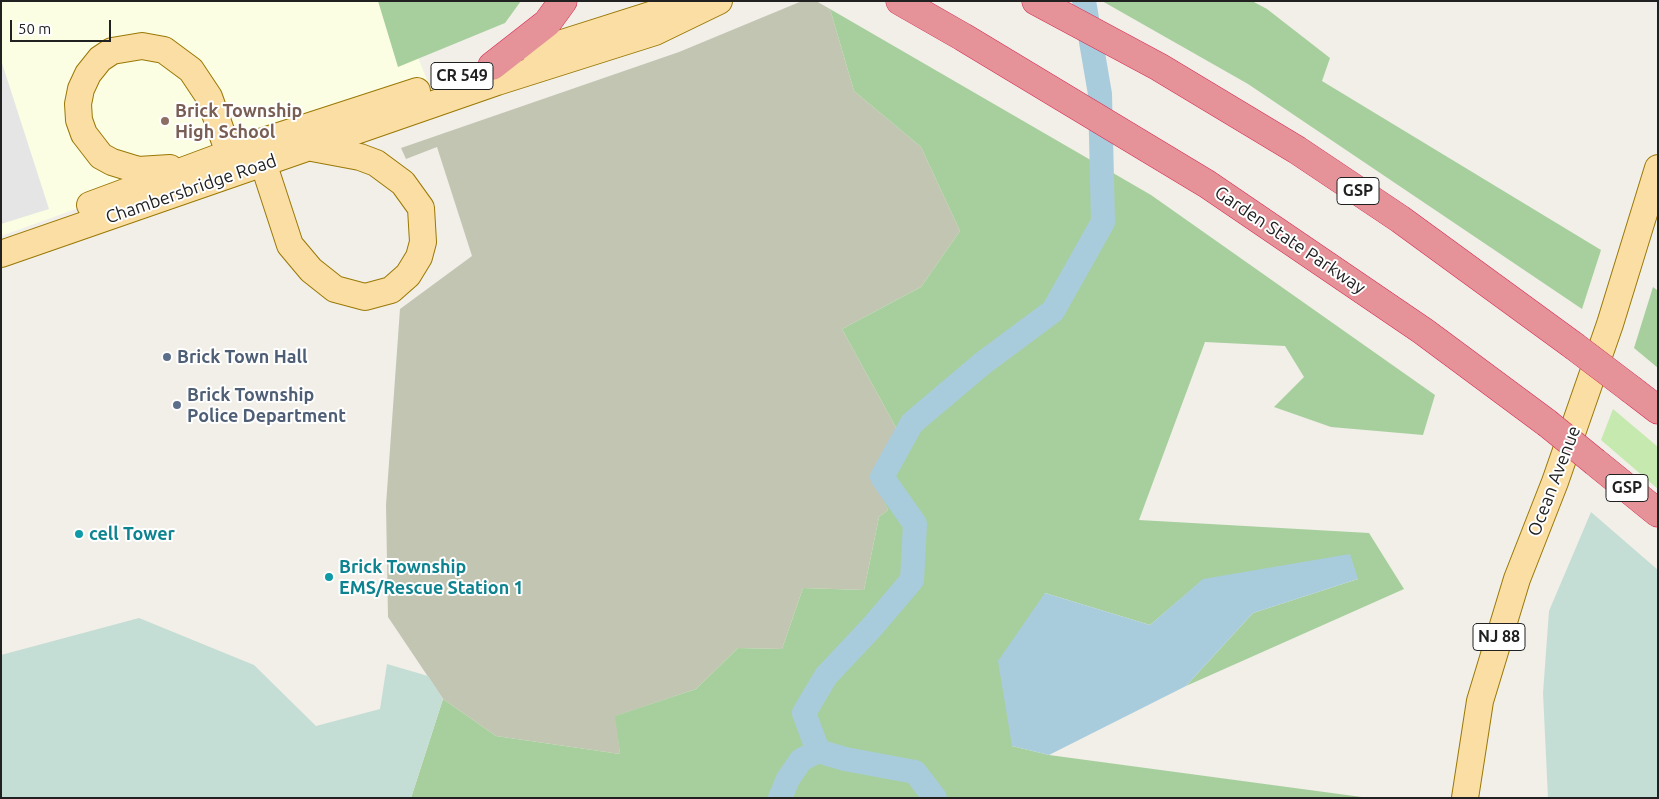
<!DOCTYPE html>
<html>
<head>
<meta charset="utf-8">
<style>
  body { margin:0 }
  #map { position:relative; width:1659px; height:799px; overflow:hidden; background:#f1efe8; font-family:Ubuntu,sans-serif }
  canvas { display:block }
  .frame { position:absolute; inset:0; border:2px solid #212121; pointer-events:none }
  .scale { position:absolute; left:10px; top:20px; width:101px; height:22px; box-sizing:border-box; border:2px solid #212121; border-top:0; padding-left:6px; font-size:15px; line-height:18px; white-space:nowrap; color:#212121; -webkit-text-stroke:4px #fff; paint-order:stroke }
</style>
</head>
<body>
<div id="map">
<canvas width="1659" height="799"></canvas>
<div class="frame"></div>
<div class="scale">50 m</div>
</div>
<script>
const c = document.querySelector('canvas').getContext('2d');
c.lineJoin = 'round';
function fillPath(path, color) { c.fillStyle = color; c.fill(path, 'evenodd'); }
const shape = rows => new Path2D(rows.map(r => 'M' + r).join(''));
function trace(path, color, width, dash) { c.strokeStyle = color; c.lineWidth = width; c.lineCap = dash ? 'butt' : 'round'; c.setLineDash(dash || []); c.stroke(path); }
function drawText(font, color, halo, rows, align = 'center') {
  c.font = font + ' Ubuntu,sans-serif'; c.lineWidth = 4; c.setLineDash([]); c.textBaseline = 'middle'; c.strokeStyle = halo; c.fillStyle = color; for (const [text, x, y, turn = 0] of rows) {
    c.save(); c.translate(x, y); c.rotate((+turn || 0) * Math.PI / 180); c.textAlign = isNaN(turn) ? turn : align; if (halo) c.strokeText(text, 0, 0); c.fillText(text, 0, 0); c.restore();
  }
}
fillPath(shape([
  [1,1,395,1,430,87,229,154,1,236]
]), '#fbfee3');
fillPath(shape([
  [802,1,816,1,830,9,854,91,921,147,960,231,921,287,842,329,899,433,883,498,888,510,879,517,864,590,803,588,782,649,738,648,696,689,616,716,620,754,496,736,443,699,388,617,386,505,400,309,472,256,437,147,406,159,401,148,679,52]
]), '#c3c5b3');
fillPath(shape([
  [1613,409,1658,447,1658,489,1601,440]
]), '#c5e9af');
fillPath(shape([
  [378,1,475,2,521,1,505,23,398,67],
  [1102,1,1252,1,1267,9,1330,58,1322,81,1601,250,1582,309,1248,84],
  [830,9,1151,195,1435,395,1423,435,1331,427,1274,407,1304,377,1285,346,1205,342,1139,520,1369,533,1404,589,1186,686,1253,613,1358,579,1204,579,1150,625,1045,593,1012,746,1049,755,1369,798,411,798,443,699,496,736,620,754,615,716,696,689,738,648,782,649,803,588,864,590,879,517,888,510,883,499,899,433,842,329,921,287,960,231,921,147,854,91],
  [1653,287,1657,290,1658,368,1634,348]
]), '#a7cf9d');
fillPath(shape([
  [1591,512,1658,570,1658,798,1548,798,1543,693,1549,611],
  [139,618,254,665,316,726,380,709,387,664,428,676,443,699,411,798,1,798,1,655]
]), '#c5ded5');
fillPath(shape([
  [1,60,49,209,1,224]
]), '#e5e5e5');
fillPath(shape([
  [1350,554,1358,579,1253,613,1186,686,1049,755,1012,746,998,661,1045,593,1150,625,1203,579]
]), '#a9ccdd');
trace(shape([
  [818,751,804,713,826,676,872,627,912,580,915,524,882,477,912,423,983,363,1053,311,1103,222,1100,94,1084,1],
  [818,751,845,759,915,772,935,798],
  [780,798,788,779,801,760,818,751]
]), '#a9ccdd', 24);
const primary = shape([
  [534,52,685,4],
  [258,147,290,245,311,270,335,289,365,297,391,290,408,275,419,257,423,242,421,208,403,183,376,163,360,157,312,148],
  [170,168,138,170,112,162,101,156,84,134,79,120,78,104,81,89,88,74,100,59,112,51,142,46,164,50,191,70,209,97,235,170],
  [90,205,257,143,417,91],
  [1,254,497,82,655,32,719,1],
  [1465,798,1480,701,1517,579,1555,482,1610,324,1658,168]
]);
const motorway = shape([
  [900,1,963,37,1207,184,1423,331,1547,423],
  [1036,1,1159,67,1297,150,1400,219,1574,346],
  [492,66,547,23,563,1],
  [1632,390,1658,410],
  [1595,462,1658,513]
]);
trace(primary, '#9a7804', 28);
trace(motorway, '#d72c54', 29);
trace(primary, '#fadea4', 26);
trace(motorway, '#e59298', 28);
const motorwayBridge = shape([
  [1574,346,1632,390],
  [1547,423,1595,462]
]);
trace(motorwayBridge, '#d72c54', 29, []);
trace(motorwayBridge, '#e59298', 28);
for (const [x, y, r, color] of [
  [165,121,5,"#8d6e63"],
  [167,357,5,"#5c6f8a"],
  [177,405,5,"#5c6f8a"],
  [79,534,5,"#0f9aa8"],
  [329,577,5,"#0f9aa8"]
]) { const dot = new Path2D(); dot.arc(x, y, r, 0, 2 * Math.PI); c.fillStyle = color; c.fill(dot); trace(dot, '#fff', 2); }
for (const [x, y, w] of [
  [462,76,62],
  [1358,191,42],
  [1627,488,42],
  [1499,637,52]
]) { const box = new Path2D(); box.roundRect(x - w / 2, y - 13.5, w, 27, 4); c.fillStyle = '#fff'; c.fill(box); trace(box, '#212121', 1); }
drawText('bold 16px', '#212121', null, [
  ["CR 549",462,76],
  ["GSP",1358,191],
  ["GSP",1627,488],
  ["NJ 88",1499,637]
]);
drawText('bold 18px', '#785e54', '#fff', [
  ["Brick Township",175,111],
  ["High School",175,132]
], 'left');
drawText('18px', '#212121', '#fff', [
  ["Chambersbridge Road",191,189,-19],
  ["Garden State Parkway",1290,240,34],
  ["Ocean Avenue",1554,481,-69]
]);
drawText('bold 18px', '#4e5e75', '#fff', [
  ["Brick Town Hall",177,357],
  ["Brick Township",187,395],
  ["Police Department",187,416]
], 'left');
drawText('bold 18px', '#0d838f', '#fff', [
  ["cell Tower",89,534],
  ["Brick Township",339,567],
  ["EMS/Rescue Station 1",339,588]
], 'left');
</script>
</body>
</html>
